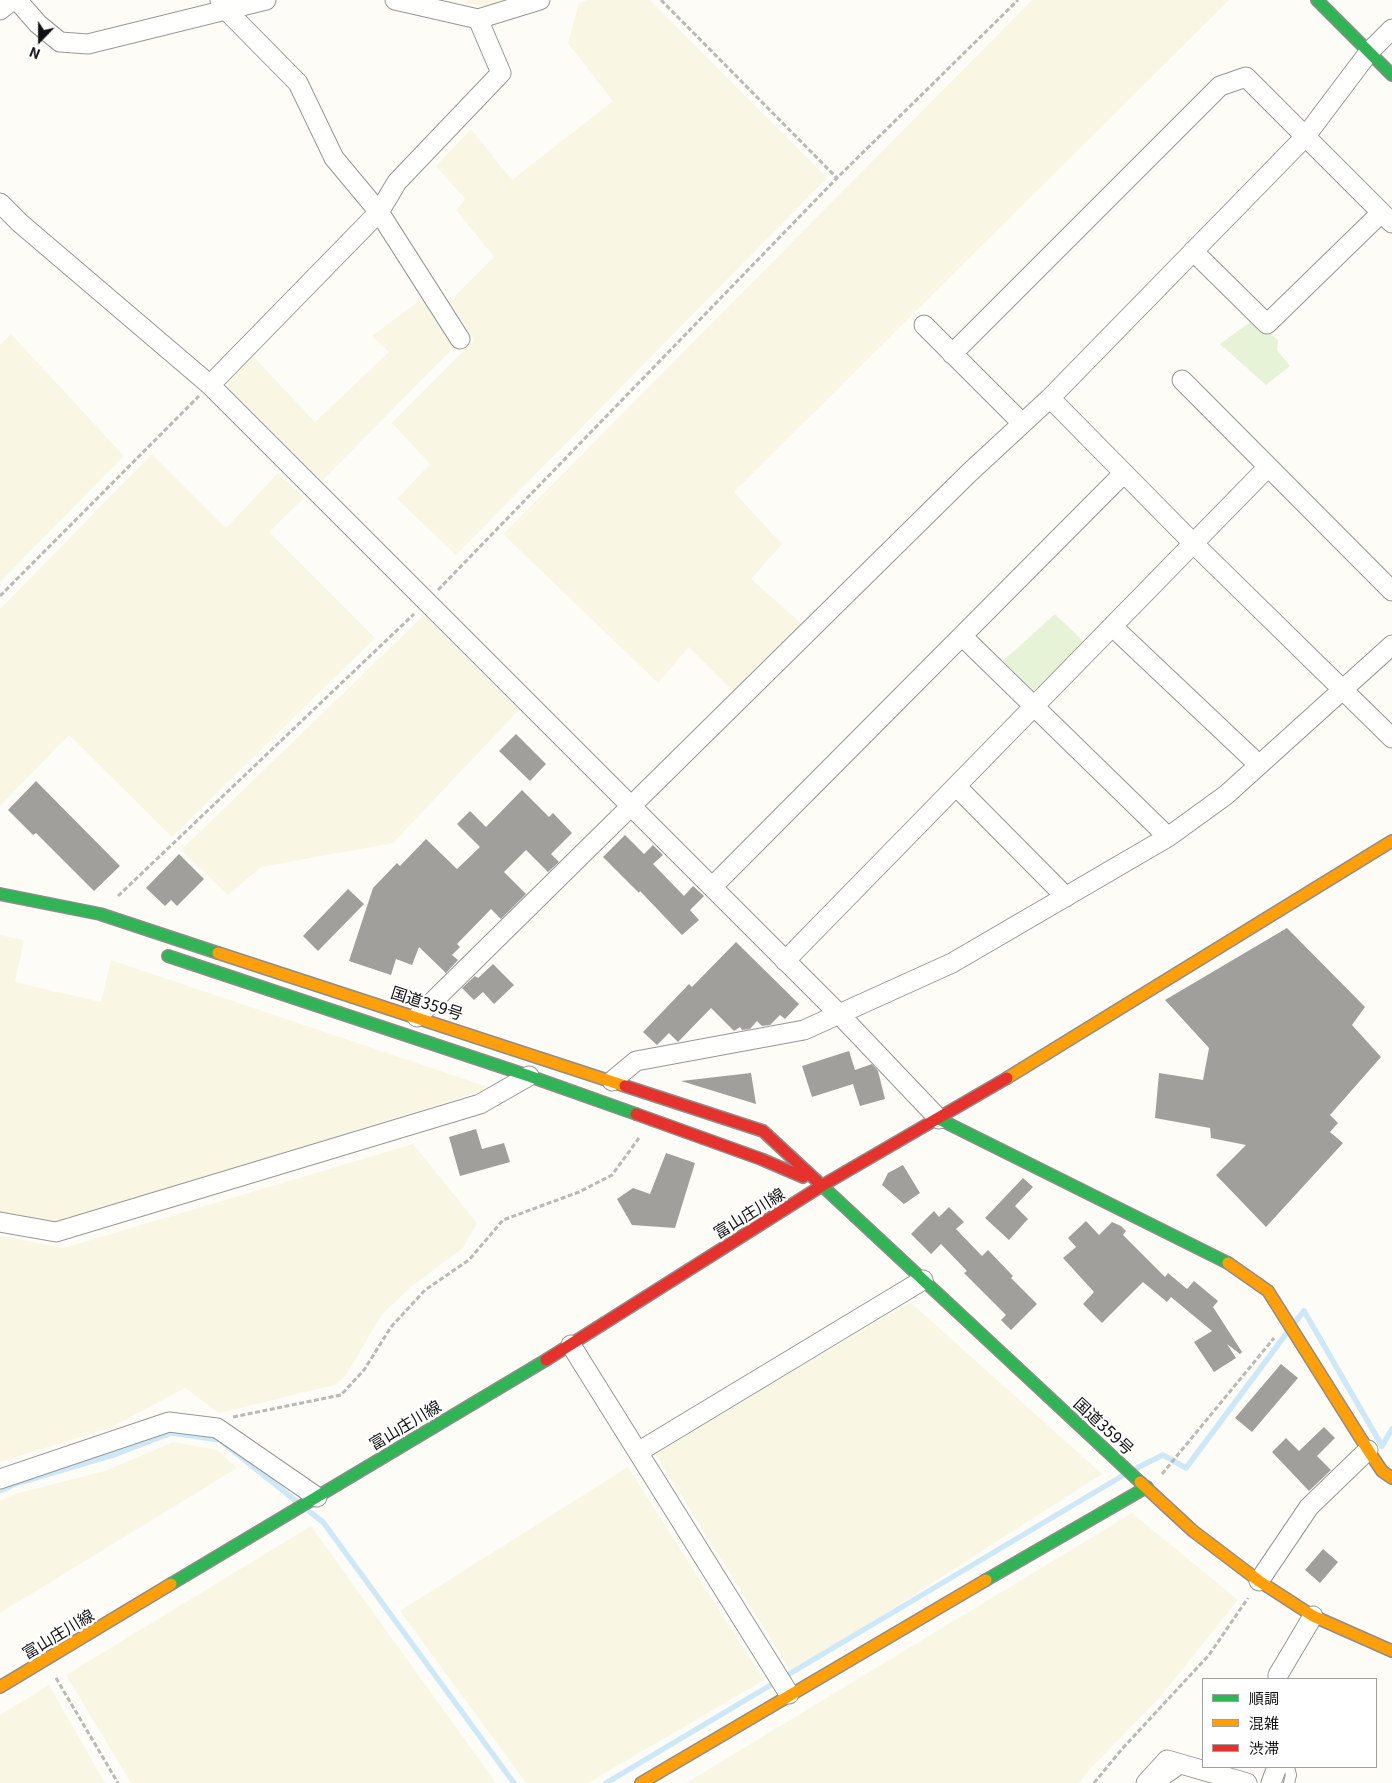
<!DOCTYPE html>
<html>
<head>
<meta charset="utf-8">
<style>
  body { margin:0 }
  #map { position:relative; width:1392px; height:1783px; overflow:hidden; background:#fdfcf7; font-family:Georgia,"Noto Sans JP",serif }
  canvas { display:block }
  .legend { position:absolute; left:1202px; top:1678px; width:175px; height:90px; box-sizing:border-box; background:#fff; border:1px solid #a0a0a0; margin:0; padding:6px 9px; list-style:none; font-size:15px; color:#111 }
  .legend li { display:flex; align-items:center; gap:10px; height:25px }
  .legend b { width:25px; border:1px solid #a0a0a0 }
  .north { position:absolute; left:15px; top:15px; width:50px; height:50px; -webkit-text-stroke:4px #fff; paint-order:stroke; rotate:202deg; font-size:14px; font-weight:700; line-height:20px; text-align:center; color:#111 }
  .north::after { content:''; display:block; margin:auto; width:18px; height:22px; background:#111; clip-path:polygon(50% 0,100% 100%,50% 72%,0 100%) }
</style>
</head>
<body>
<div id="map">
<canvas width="1392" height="1783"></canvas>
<ul class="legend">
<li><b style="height:6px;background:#30b455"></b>順調</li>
<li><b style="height:6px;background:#ff9f0a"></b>混雑</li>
<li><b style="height:6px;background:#e5322d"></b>渋滞</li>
</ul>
<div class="north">N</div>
</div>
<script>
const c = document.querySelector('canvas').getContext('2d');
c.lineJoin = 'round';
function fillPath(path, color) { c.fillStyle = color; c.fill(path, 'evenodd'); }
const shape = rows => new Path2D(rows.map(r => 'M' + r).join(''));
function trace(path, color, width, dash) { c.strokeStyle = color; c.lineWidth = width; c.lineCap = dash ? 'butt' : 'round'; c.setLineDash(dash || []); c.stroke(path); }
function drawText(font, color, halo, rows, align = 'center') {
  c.font = font + ' Georgia,"Noto Sans JP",serif'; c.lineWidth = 5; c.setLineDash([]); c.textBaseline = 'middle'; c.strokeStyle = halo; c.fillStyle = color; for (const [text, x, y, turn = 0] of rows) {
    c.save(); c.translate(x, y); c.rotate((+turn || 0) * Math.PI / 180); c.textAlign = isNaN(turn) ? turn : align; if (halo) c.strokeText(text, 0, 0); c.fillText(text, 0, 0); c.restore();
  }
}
fillPath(shape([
  [468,0,516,0,490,6,465,4],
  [587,0,650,0,827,178,456,555,397,499,430,464,392,423,474,340,450,301,494,257,456,210,465,199,436,166,471,129,512,180,613,101,568,43,579,3],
  [1032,0,1229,0,734,492,782,544,751,579,803,625,736,694,689,647,658,683,503,534],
  [423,298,454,347,322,481,228,387,231,373,251,354,315,422,389,352,372,336],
  [11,334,124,456,0,582,0,345],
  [152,454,226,528,278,473,304,498,269,532,375,638,172,837,69,735,0,806,0,609],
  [424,615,519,710,393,843,261,867,228,895,181,850],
  [0,935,24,940,15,982,101,1002,111,960,491,1088,56,1224,0,1214],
  [413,1144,477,1223,463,1248,412,1286,382,1314,346,1375,335,1385,219,1413,185,1388,110,1428,0,1462,0,1236,64,1248],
  [910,1302,1102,1474,792,1673,655,1453],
  [173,1442,217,1450,237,1468,0,1613,0,1501,18,1493,105,1471],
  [628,1467,764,1680,588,1783,526,1783,400,1611],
  [1132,1513,1238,1600,1161,1696,1090,1769,1079,1783,686,1783],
  [311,1526,496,1783,131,1783,66,1675],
  [49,1685,105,1783,0,1783,0,1715]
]), '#f9f7e4');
fillPath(shape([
  [1254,319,1278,340,1277,350,1290,366,1266,385,1220,344],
  [1055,614,1084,642,1034,691,1003,661]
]), '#e7f3d7');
trace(shape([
  [1296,1321,1304,1311,1382,1446,1392,1429],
  [1137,1468,1163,1455,1186,1468,1286,1334],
  [0,1491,15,1484,116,1454,171,1433,220,1440,296,1501],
  [310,1512,323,1522,514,1783],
  [606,1783,1122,1476]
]), '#cde8f7', 5.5);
fillPath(shape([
  [516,734,546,764,530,781,499,751],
  [36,781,120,866,94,891,36,833,33,835,8,810],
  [522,790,549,817,553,813,572,833,551,854,559,862,548,872,526,850,504,872,526,894,501,919,491,909,457,944,460,947,452,955,458,960,446,973,419,947,412,965,396,959,391,975,349,961,373,888,397,863,400,866,426,839,457,869,480,847,457,824,470,811,486,827],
  [625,835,644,854,653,845,663,855,653,864,684,896,693,886,704,896,690,910,699,920,682,935,640,891,639,893,603,857],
  [179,854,204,879,177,906,171,900,165,906,146,888],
  [348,889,364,904,318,951,303,936],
  [1287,928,1365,1007,1352,1025,1381,1057,1330,1115,1338,1123,1330,1132,1343,1143,1266,1227,1216,1175,1246,1145,1211,1138,1210,1128,1155,1118,1159,1073,1203,1080,1209,1048,1165,1000],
  [736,942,799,1004,785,1019,780,1015,770,1025,762,1026,757,1021,750,1029,742,1030,740,1027,734,1031,711,1008,678,1042,669,1033,657,1045,643,1032,689,984,692,987],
  [493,964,514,985,494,1004,483,992,474,1000,462,988,475,976,478,978],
  [849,1051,855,1070,872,1064,878,1071,885,1099,860,1106,853,1084,812,1097,802,1066],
  [751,1073,756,1104,681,1081],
  [476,1129,482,1149,504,1143,510,1162,460,1176,449,1137],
  [666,1153,695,1163,675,1228,632,1225,617,1199,633,1188,650,1194],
  [903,1165,920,1193,904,1204,882,1185,888,1173],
  [1023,1178,1033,1187,1015,1206,1028,1219,1009,1240,985,1218],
  [949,1207,964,1222,956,1229,982,1256,988,1250,1013,1276,1011,1278,1037,1304,1011,1330,1001,1320,1006,1315,964,1273,967,1271,941,1244,931,1254,911,1234,934,1211,939,1217],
  [1086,1221,1099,1235,1112,1222,1121,1226,1126,1231,1123,1235,1165,1277,1168,1273,1187,1289,1194,1281,1218,1301,1213,1307,1242,1352,1240,1354,1227,1344,1236,1358,1214,1372,1194,1342,1212,1331,1171,1297,1167,1302,1143,1282,1102,1323,1083,1304,1094,1292,1063,1258,1076,1247,1068,1238],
  [1281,1364,1298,1378,1252,1432,1235,1418],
  [1324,1427,1335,1438,1317,1456,1331,1470,1309,1491,1272,1452,1286,1438,1299,1451],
  [1323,1549,1338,1562,1320,1583,1305,1570]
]), '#a19f9c');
const lane = shape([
  [1289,1767,1291,1775,1289,1783],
  [1160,1783,1186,1765]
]);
const street = shape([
  [17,0,38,24,60,42,88,44,266,0],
  [220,0,226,10,298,83,334,158,379,212,460,339],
  [395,0,478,19,540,0],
  [0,10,13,0],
  [0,203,20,223,210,385,840,1015,939,1119],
  [1193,251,1267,324,1381,213],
  [924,325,1022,423],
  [952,354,1220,86,1246,77,1392,223],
  [1182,380,1392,591],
  [210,385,379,212,397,182,501,73,478,19],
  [1050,398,1194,544,1392,738],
  [1113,627,1259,765],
  [962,636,1168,837],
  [957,787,1066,897],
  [712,887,1124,473],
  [785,961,1268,467],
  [417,1017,969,473,1050,398,1305,137,1369,52,1392,29],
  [612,1081,636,1061,804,1030,952,963,1168,837,1226,795,1392,645],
  [0,1222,56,1232,480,1104,529,1076],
  [571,1345,789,1694],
  [638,1452,923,1280],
  [0,1479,169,1422,217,1428,317,1497],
  [1259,1581,1309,1507,1368,1450],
  [1278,1679,1278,1675,1313,1616],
  [1146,1783,1167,1760,1247,1783],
  [1271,1783,1277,1767]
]);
const fast = shape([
  [1317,0,1392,75],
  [0,894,100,914,218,953],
  [168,956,529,1076,636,1114],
  [939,1119,1228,1263],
  [817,1181,1140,1482],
  [986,1580,1147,1487],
  [171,1584,546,1360]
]);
const slow = shape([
  [218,953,625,1086],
  [1007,1078,1392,841],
  [1228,1263,1268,1291,1368,1450,1382,1471,1392,1478],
  [1140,1482,1193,1531,1259,1581,1313,1616,1392,1651],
  [0,1687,171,1584],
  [641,1783,986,1580]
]);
const jam = shape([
  [625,1086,763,1131,817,1181],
  [636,1114,761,1159,803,1177],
  [823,1185,1007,1078],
  [546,1360,823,1185]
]);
trace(lane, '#979795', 12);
trace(street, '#979795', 21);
trace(fast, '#8e8d8b', 14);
trace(slow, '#8e8d8b', 14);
trace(jam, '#8e8d8b', 14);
trace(shape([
  [661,0,837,178],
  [438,590,837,178,1018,0],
  [0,596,199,396],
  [118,896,414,614],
  [233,1417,341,1395,364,1370,391,1327,425,1290,469,1260,503,1220,579,1192,612,1175,639,1138],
  [1162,1474,1274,1338],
  [56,1678,118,1783],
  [1094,1783,1122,1749,1209,1655,1248,1598]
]), '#b9b9b8', 3, [5, 2.5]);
trace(lane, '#fffffe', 10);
trace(street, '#fffffe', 19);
trace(fast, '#30b455', 11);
trace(slow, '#ff9f0a', 11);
trace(jam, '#e5322d', 11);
drawText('16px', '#111', '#fff', [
  ["国道359号",427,1003,18],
  ["富山庄川線",749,1213,-32],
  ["富山庄川線",405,1425,-31],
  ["国道359号",1104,1426,43],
  ["富山庄川線",58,1634,-31]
]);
</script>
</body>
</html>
